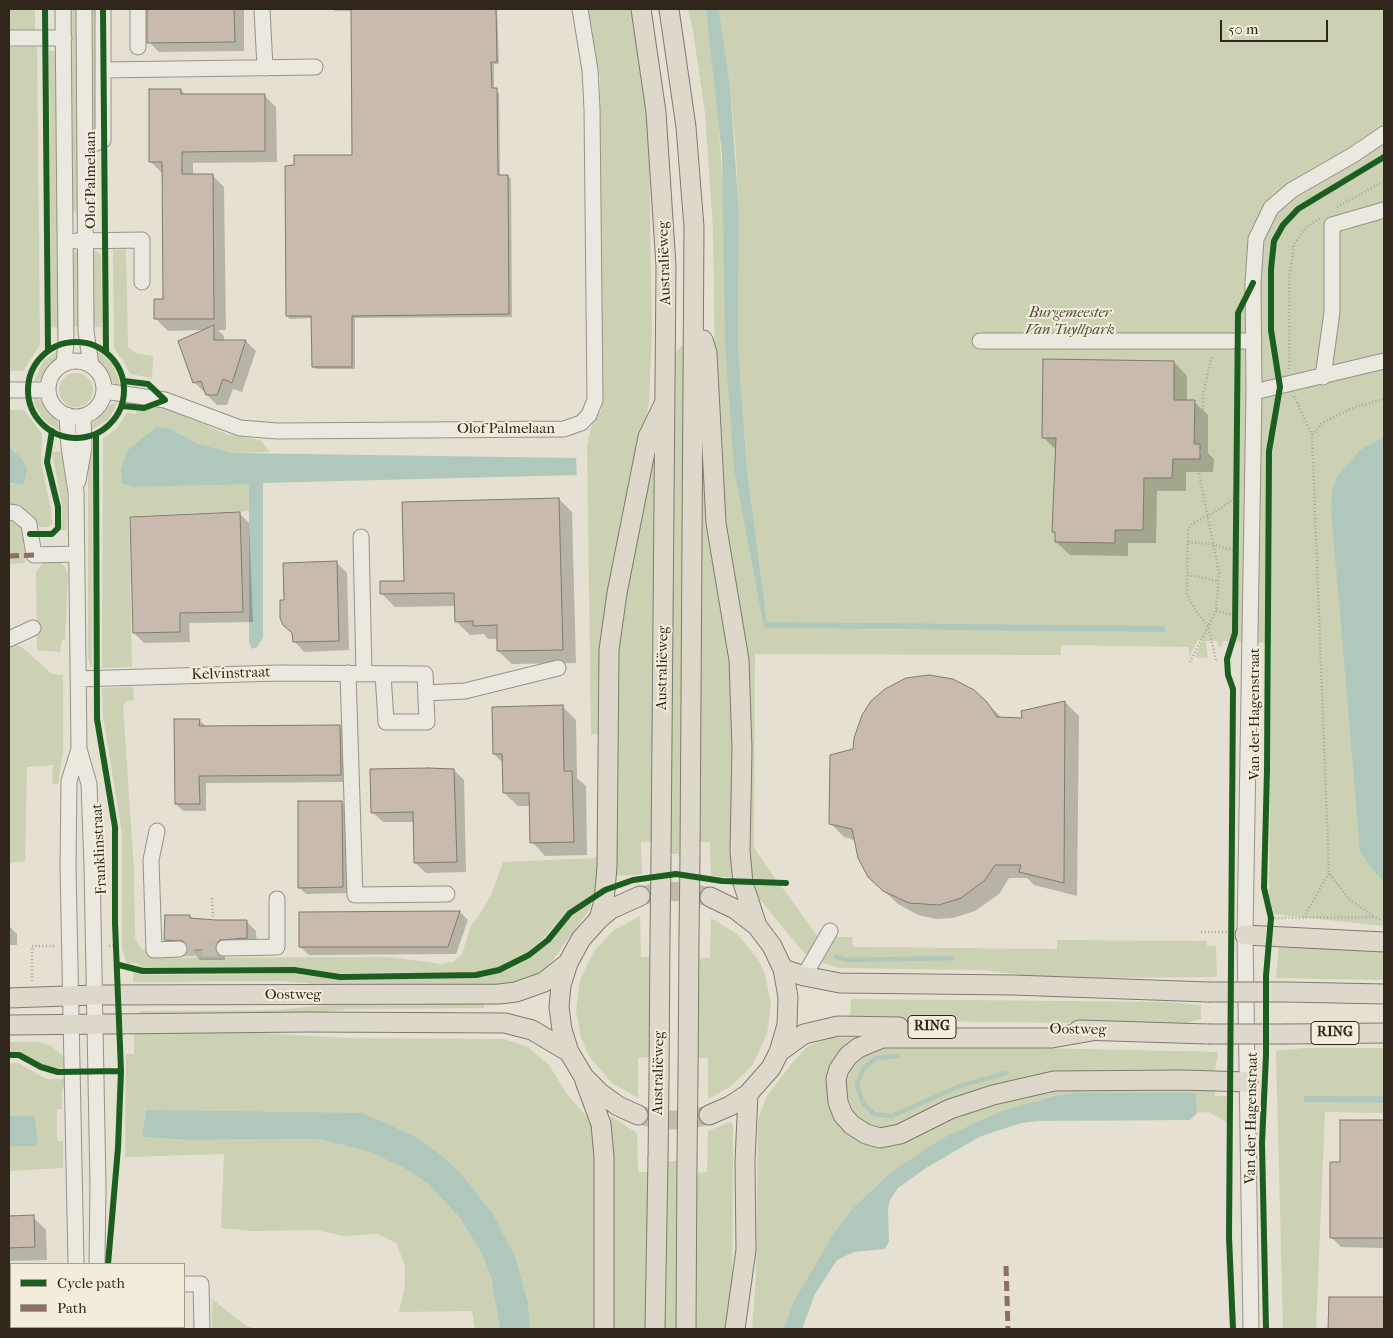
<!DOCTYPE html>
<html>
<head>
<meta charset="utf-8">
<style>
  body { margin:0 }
  #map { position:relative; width:1393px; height:1338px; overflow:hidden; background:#e5e0d1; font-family:"IM FELL French Canon",serif }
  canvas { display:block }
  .frame { position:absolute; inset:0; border:10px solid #30261b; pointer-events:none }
  .legend { position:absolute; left:10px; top:1263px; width:175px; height:65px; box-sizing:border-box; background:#f3eddc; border:1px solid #a59d8f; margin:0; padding:6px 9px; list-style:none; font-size:15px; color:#30261b }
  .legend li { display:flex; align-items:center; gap:10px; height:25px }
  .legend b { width:25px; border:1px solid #a59d8f }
  .scale { position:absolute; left:1220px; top:20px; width:108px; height:22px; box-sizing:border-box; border:2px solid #30261b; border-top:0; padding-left:6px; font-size:15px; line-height:18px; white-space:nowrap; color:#30261b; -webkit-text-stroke:4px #f3eddc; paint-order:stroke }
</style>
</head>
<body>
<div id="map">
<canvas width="1393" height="1338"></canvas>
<div class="frame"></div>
<ul class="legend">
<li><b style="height:6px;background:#1b5e20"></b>Cycle path</li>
<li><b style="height:6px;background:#8d6e63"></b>Path</li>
</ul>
<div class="scale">50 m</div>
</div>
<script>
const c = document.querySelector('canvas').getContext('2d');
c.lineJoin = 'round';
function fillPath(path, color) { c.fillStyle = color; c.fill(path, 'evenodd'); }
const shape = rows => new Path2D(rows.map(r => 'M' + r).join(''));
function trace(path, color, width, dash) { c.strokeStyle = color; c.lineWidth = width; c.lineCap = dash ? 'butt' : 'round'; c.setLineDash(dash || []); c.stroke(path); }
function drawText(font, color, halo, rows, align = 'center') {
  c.font = font + ' "IM FELL French Canon",serif'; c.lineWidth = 4; c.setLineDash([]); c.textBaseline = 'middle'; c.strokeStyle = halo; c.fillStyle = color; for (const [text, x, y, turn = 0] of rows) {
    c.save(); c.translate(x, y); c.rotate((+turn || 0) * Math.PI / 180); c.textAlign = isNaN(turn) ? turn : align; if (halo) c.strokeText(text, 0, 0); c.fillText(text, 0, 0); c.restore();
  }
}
fillPath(shape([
  [9,9,35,9,35,30,9,30],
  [67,9,80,9,79,211,71,212],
  [88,9,98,9,96,134,91,141],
  [587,9,633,9,645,85,649,151,652,337,649,401,599,733,591,735,587,446,591,428,602,409,600,79],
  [688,9,706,9,716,81,724,207,725,344,764,628,935,630,767,622,747,469,738,345,739,212,736,152,730,86,719,9,1384,9,1384,926,1274,914,1269,896,1271,643,1223,641,1221,647,1218,646,1217,641,1206,641,1208,658,1195,657,1202,641,1198,640,1189,657,1189,647,1061,645,1061,655,755,654,754,848,777,881,754,880,753,876,748,876,716,444,713,229,705,113,693,31],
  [9,47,37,47,40,345,23,371,9,371],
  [49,51,59,51,61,328,51,327],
  [126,249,128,347,137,354,153,356,152,378,130,374,123,360,114,349,113,250],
  [78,251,82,327,70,327,71,252],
  [96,251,101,255,102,327,92,327,91,253],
  [687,341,681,854,669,854,674,353],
  [60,349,58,359,45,377,34,382,43,361],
  [96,350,112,363,119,379,119,386,110,380,98,365],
  '59 390a17 17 0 1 1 34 0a17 17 0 1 1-34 0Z',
  [35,397,46,404,58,419,61,431,49,424,41,416,34,403],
  [118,401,109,419,90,431,93,421,104,408],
  [156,407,172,410,226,434,260,440,270,452,233,453,199,444,168,428,134,487,249,483,249,511,129,516,132,667,102,668,103,439,117,428,127,413,136,414,137,410],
  [9,410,24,410,42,434,41,463,51,509,52,523,49,527,39,527,37,523,33,524,9,508,9,483,14,484,15,451,9,446],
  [656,437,653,841,641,842,642,874,615,876,619,622],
  [64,451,67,497,67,530,61,530,62,506,52,452],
  [88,451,93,451,92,668,88,659],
  [702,467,707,467,733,651,736,878,711,876,710,842,699,842],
  [9,516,23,524,25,563,9,564],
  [59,562,65,567,68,575,65,640,62,640,60,652,37,650,36,572,43,563],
  [9,644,15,644,23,648,52,674,63,675,63,752,58,785,52,783,53,765,27,767,25,861,9,863],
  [133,687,134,700,127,701,123,706,134,870,135,938,141,949,145,949,154,958,390,957,442,964,453,962,462,954,471,925,479,916,492,893,503,862,599,858,596,893,563,915,544,938,527,952,498,967,475,972,337,973,294,967,144,968,137,963,127,964,122,948,122,833,103,716,102,688],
  [751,886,781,886,818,937,852,937,853,947,1057,949,1057,940,1207,941,1207,946,1216,946,1217,977,1092,978,1039,977,983,970,839,968,816,961,806,955,761,901],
  [590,904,592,905,589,910,547,968,532,978,510,985,335,986,283,981,133,982,133,970,143,975,296,974,343,980,483,977,508,970,531,958,552,940,573,915],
  [640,916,641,957,651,957,650,1057,638,1058,638,1098,612,1083,589,1056,581,1038,576,1011,580,980,594,951,614,930],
  [711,918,738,935,757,958,765,974,771,1005,767,1034,752,1066,730,1087,708,1099,708,1058,696,1058,699,958,710,958],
  [1384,944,1384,980,1276,978,1279,946],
  [851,999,1167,1002,1201,1005,1201,1019,1187,1023,1152,1024,850,1020],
  [484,1002,484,1008,348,1009,302,1015,141,1018,140,1011,276,1010,347,1003],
  [134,1033,257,1033,347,1038,504,1039,528,1047,549,1065,567,1094,586,1116,593,1130,596,1142,594,1329,530,1329,528,1302,515,1256,493,1214,460,1172,435,1150,414,1136,142,1137,187,1140,319,1139,370,1152,404,1168,427,1183,460,1218,468,1231,483,1256,491,1277,500,1329,475,1329,472,1311,399,1312,405,1285,405,1265,396,1243,378,1234,344,1236,317,1230,251,1231,221,1228,224,1154,125,1157,126,1054,134,1054],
  [868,1037,843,1053,849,1132,927,1126,1034,1090,1215,1087,1215,1096,1228,1096,1227,1122,1208,1112,1197,1113,1196,1093,1076,1093,1059,1095,939,1140,891,1172,854,1207,835,1231,795,1299,783,1329,752,1329,756,1278,758,1119,767,1096,793,1062,807,1047,829,1038],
  [9,1042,37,1042,50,1045,64,1057,67,1068,49,1068,20,1052,9,1052],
  [901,1045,1218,1052,1214,1077,1092,1075,886,1129,876,1127,864,1121,853,1110,847,1095,846,1082,850,1070,865,1052,881,1046],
  [1303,1048,1384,1048,1384,1096,1304,1096,1304,1102,1384,1103,1384,1113,1325,1112,1316,1329,1283,1329,1276,1051],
  [9,1063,18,1063,46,1079,67,1079,62,1091,62,1109,57,1109,57,1141,63,1141,63,1168,9,1171,9,1147,35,1146,38,1143,35,1116,9,1116],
  [611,1116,637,1133,638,1172,649,1172,647,1329,611,1329],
  [730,1122,733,1125,733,1152,732,1293,729,1329,695,1329,695,1173,707,1172,708,1131],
  [667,1161,678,1161,679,1329,663,1329],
  [212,1299,245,1325,255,1329,212,1329]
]), '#cbd1b2');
fillPath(shape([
  [706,9,719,9,730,86,739,212,738,345,747,469,767,622,1165,626,1165,632,764,628,734,468,725,344,722,155],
  [156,427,168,428,199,444,233,453,576,458,577,475,263,483,263,638,257,647,252,649,249,642,249,484,133,487,122,483,121,469,128,450],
  [1384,437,1384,882,1372,869,1360,851,1331,509,1332,491,1337,477,1360,450],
  [9,446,23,461,27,470,24,484,9,483],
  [1076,1093,1196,1093,1197,1113,1190,1120,1039,1121,1021,1123,979,1137,926,1168,898,1188,890,1200,888,1208,889,1241,885,1249,854,1252,837,1260,815,1294,802,1329,783,1329,795,1299,835,1231,854,1207,891,1172,939,1140,999,1112,1059,1095],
  [1304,1096,1384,1096,1384,1103,1304,1102],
  [146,1110,362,1113,414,1136,435,1150,460,1172,493,1214,515,1256,528,1302,530,1329,500,1329,491,1277,483,1256,468,1231,460,1218,427,1183,404,1168,370,1152,319,1139,187,1140,142,1137],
  [9,1116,35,1116,38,1143,35,1146,9,1147]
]), '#b0c8bb');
fillPath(shape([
  [149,9,244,9,244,51,159,52,149,42],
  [333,9,497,9,499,64,494,64,494,90,499,93,500,176,508,176,511,179,512,317,355,318,355,369,316,369,313,366,313,318,290,319,287,316,353,156,352,11,335,11],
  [181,90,187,96,264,95,276,107,277,162,193,163,193,175,212,175,224,187,226,330,218,330,224,336,224,341,246,341,256,351,242,392,233,389,227,405,217,405,195,383,180,342,205,330,168,331,156,319,164,300,163,174,150,161],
  [1174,362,1187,376,1187,402,1194,402,1208,415,1208,453,1214,459,1213,472,1186,472,1186,491,1157,491,1156,543,1128,543,1128,556,1070,555,1056,542,1057,535,1053,532,1057,451,1043,437],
  [559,499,572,512,576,663,512,664,498,651,498,639,488,639,484,634,470,635,456,621,456,606,395,607,382,594],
  [239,513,249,523,253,622,189,623,190,642,144,643,134,633],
  [337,563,347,573,349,650,304,652,294,641,285,601],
  [1065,702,1079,716,1077,896,1034,885,1027,878,1009,878,999,894,975,911,953,918,936,919,918,915,898,904,884,891,861,863,854,840,844,837,830,823,854,750,987,703,1002,718,1024,719],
  [562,706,576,720,577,778,586,786,587,855,545,856,532,842,531,806,518,806,504,793,503,763,494,754],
  [199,720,207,727,340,727,347,734,347,782,206,783,206,811,183,811,176,804],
  [454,770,464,780,466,872,426,873,415,863,414,822,383,822,372,812],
  [342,802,348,809,349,893,306,894,299,887],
  [460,912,468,920,456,954,309,955,300,947,300,914],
  [189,916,193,919,246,921,256,931,257,948,225,954,225,960,200,960,190,950,176,950,166,940],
  [9,926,17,934,17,945,9,945,9,960],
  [1341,1121,1384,1121,1384,1248,1341,1247,1331,1237,1341,1163],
  [9,1217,33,1217,46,1230,47,1260,9,1261],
  [1330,1298,1384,1299,1384,1329,1330,1329]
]), '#0003');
trace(shape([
  [836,957,847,960,952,958],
  [898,1056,877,1058,864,1067,857,1085,863,1103,874,1114,892,1116,960,1086,1006,1073]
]), '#b0c8bb', 4.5);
const building = shape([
  [147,9,234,9,235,42,147,43,147,9],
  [351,9,496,9,497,62,491,62,492,88,497,88,498,175,508,175,509,314,352,316,352,367,312,367,311,316,286,316,285,166,294,165,294,155,352,155,351,9],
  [149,89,181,89,181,94,265,94,265,151,182,152,182,174,213,174,214,319,154,319,154,299,163,299,162,162,149,162,149,89],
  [214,325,214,340,246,340,232,383,223,379,217,395,206,395,201,381,193,383,178,341,214,325],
  [1043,359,1174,361,1174,400,1195,400,1194,444,1200,444,1200,459,1173,459,1172,478,1144,478,1143,530,1115,530,1115,543,1055,542,1055,532,1052,532,1056,438,1042,438,1043,359],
  [559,498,563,650,497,651,497,625,473,626,473,621,455,622,454,593,380,594,380,581,404,581,402,502,559,498],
  [240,512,243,612,180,613,180,632,133,633,130,517,240,512],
  [337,561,339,641,293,642,292,633,283,625,280,618,280,600,284,600,283,563,337,561],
  [929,675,953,679,974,690,987,702,997,717,1022,718,1021,711,1065,701,1064,883,1019,872,1021,865,995,865,985,880,961,898,939,905,909,903,883,891,868,877,858,858,852,829,829,824,830,755,853,749,854,738,862,715,871,701,885,689,906,678,929,675],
  [563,705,564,771,572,771,574,842,530,843,529,793,503,793,502,754,493,754,492,707,563,705],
  [174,719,200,719,199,726,340,725,341,775,199,776,200,804,175,804,174,719],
  [428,768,454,769,457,862,414,863,413,812,371,813,370,769,428,768],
  [298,801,342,801,343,887,298,888,298,801],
  [460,911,448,947,299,947,299,912,460,911],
  [165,915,190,915,190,918,216,920,247,920,247,938,220,940,216,944,215,950,188,950,187,944,183,941,164,940,165,915],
  [1340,1120,1384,1120,1384,1238,1330,1238,1330,1162,1340,1162,1340,1120],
  [34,1215,35,1247,9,1248,9,1216,34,1215],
  [1329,1297,1384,1297,1384,1329,1328,1329,1329,1297]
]);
fillPath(building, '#c8baad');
trace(building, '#7e7a71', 1);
trace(shape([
  [179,949,224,948]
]), '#c1bbad', 15, [15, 8]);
trace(shape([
  [640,896,663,891,687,892,710,897],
  [638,1115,662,1120,686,1120,709,1115]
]), '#c1bbad', 19, [19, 9]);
const minor = shape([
  [63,9,66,343,64,364],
  [84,9,86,332,91,365],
  [138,9,138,47],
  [262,9,265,68],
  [9,38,64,38],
  [103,70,315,67],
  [85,148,103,140,103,9],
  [76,241,142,240,142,282],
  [980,341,1254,341],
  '48 389a28 28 0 1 1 56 0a28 28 0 1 1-56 0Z',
  [1323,377,1332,312,1332,225,1384,210],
  [9,390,48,390],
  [104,391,165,400,240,428,277,431,564,429,581,423,589,415,595,400,592,109,590,70,580,9],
  [1254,392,1384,361],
  [67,415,69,447,76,492,79,749,89,784,92,866,98,1185,97,1264],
  [78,481,84,447,83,416],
  [9,512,16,513,29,524,34,555,77,554],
  [361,537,364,674],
  [9,639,33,628],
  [348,673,355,895,447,894],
  [78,679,278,673,425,674,427,722,386,722,383,674],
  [426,693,465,691,558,668],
  [157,831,151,860,154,950,179,949],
  [224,948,277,947,277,899],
  [804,976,830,931],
  [76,1264,68,866,69,781,79,749],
  [184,1284,201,1284,202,1329],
  [9,1289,11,1289],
  [78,1327,78,1329],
  [94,1327,94,1329],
  [1251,1329,1245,935,1254,392,1253,283,1256,239,1271,208,1292,190,1353,155,1384,134]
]);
const major = shape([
  [641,9,656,112,666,266,661,856],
  [669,9,686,127,694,227,690,855],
  [703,340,707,353,716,523,739,660,742,749,740,851,743,883,757,926],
  [599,919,604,901,607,867,609,650,617,593,648,437,664,404],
  [1245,935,1384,942],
  [783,969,804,976,840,983,1013,985,1208,992],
  [1287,992,1384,994],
  [9,998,95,995,499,994,516,992,544,982,568,963],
  [9,1025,307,1022,505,1023,532,1030,569,1052],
  [1079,1030,1208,1034],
  [1092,1031,1052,1038,882,1038,858,1048,848,1056,839,1069,836,1079,838,1102,843,1115,852,1125,866,1134,880,1138,900,1134,950,1109,993,1095,1054,1081,1183,1080,1248,1082],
  [1287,1034,1384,1033],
  [779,1052,804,1034,838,1026,899,1027],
  [659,1078,660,937],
  [688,1078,689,937],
  [585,1081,601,1124,604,1157,604,1329],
  [638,1115,618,1106,600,1093,584,1077,569,1052,562,1030,559,1007,561,985,568,963,581,939,599,919,611,909,640,896],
  [709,1115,730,1106,748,1094,771,1068,779,1052,787,1025,788,997,783,969,772,946,757,926,735,909,710,897],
  [655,1329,658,1159],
  [686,1329,687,1159],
  [735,1329,746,1250,745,1161,748,1094]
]);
trace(minor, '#979289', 17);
trace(major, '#7e7a71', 21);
trace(shape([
  [1337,207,1384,181],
  [1289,369,1289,280,1294,244,1308,226,1320,218],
  [1294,396,1312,435,1329,873,1349,899,1374,917],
  [1312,435,1322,423,1352,408,1384,399],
  [1200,452,1203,452,1203,394,1212,355],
  [1188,542,1212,544,1236,551],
  [1188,575,1218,581],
  [1216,611,1237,616],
  [1216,660,1208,626,1196,611,1187,595,1188,530,1192,524,1220,509,1236,497],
  [1190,662,1216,611,1219,573,1196,459],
  [212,898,213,920],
  [1304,917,1329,873],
  [1271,918,1374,917,1384,920],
  [1201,932,1230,932],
  [109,946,117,945],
  [32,981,32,946,56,946],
  [115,1327,115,1329]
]), '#a9a59f', 2.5, [1, 2.5]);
trace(minor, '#ebe8e0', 15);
trace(major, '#ded8cb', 19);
const majorBridge = shape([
  [660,937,661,856],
  [689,937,690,855],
  [1208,992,1287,992],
  [1208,1034,1287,1034],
  [658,1159,659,1078],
  [687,1159,688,1078]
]);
trace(majorBridge, '#7e7a71', 21, []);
trace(majorBridge, '#ded8cb', 19);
trace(shape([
  [9,556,34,555],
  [1006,1266,1008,1329]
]), '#8d6e63', 5, [10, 5]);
trace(shape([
  [45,9,48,351],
  [103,9,106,351],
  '28 390a48 48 0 1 1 96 0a48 48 0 1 1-96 0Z',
  [122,406,144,408,165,400,148,384,124,381],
  [96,434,97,719,115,827,115,923,121,1071,118,1148,108,1264],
  [30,534,52,534,58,528,58,507,47,462,52,431],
  [119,965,143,971,294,970,340,977,476,975,499,970,529,955,548,940,570,913,605,890,633,880,676,874,722,881,786,883],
  [9,1055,19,1055,41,1067,58,1072,121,1071],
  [1233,1329,1229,1237,1233,689,1228,675,1227,659,1235,633,1238,313,1253,283],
  [1266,1329,1262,1143,1266,1055,1266,976,1271,918,1264,888,1267,770,1269,451,1280,387,1271,330,1271,269,1274,241,1283,225,1298,209,1384,157]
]), '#1b5e20', 6);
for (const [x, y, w] of [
  [932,1027,48],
  [1335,1033,48]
]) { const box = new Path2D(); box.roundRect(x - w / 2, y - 11.5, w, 23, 4); c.fillStyle = '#f3eddc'; c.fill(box); trace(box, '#30261b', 1); }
drawText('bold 14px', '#30261b', null, [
  ["RING",932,1027],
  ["RING",1335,1033]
]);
drawText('15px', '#30261b', '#f3eddc', [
  ["Olof Palmelaan",91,180,-90],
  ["Australiëweg",665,263,-92],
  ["Olof Palmelaan",506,429],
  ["Australiëweg",663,668,-89],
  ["Kelvinstraat",231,674,-2],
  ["Van der Hagenstraat",1255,714,-90],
  ["Franklinstraat",100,849,-93],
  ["Oostweg",293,995],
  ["Oostweg",1078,1030,1],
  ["Australiëweg",659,1073,-89],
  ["Van der Hagenstraat",1252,1118,-89]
]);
drawText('italic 15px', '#514e3a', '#f3eddc', [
  ["Burgemeester",1070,313],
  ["Van Tuyllpark",1070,330]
]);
</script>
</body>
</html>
